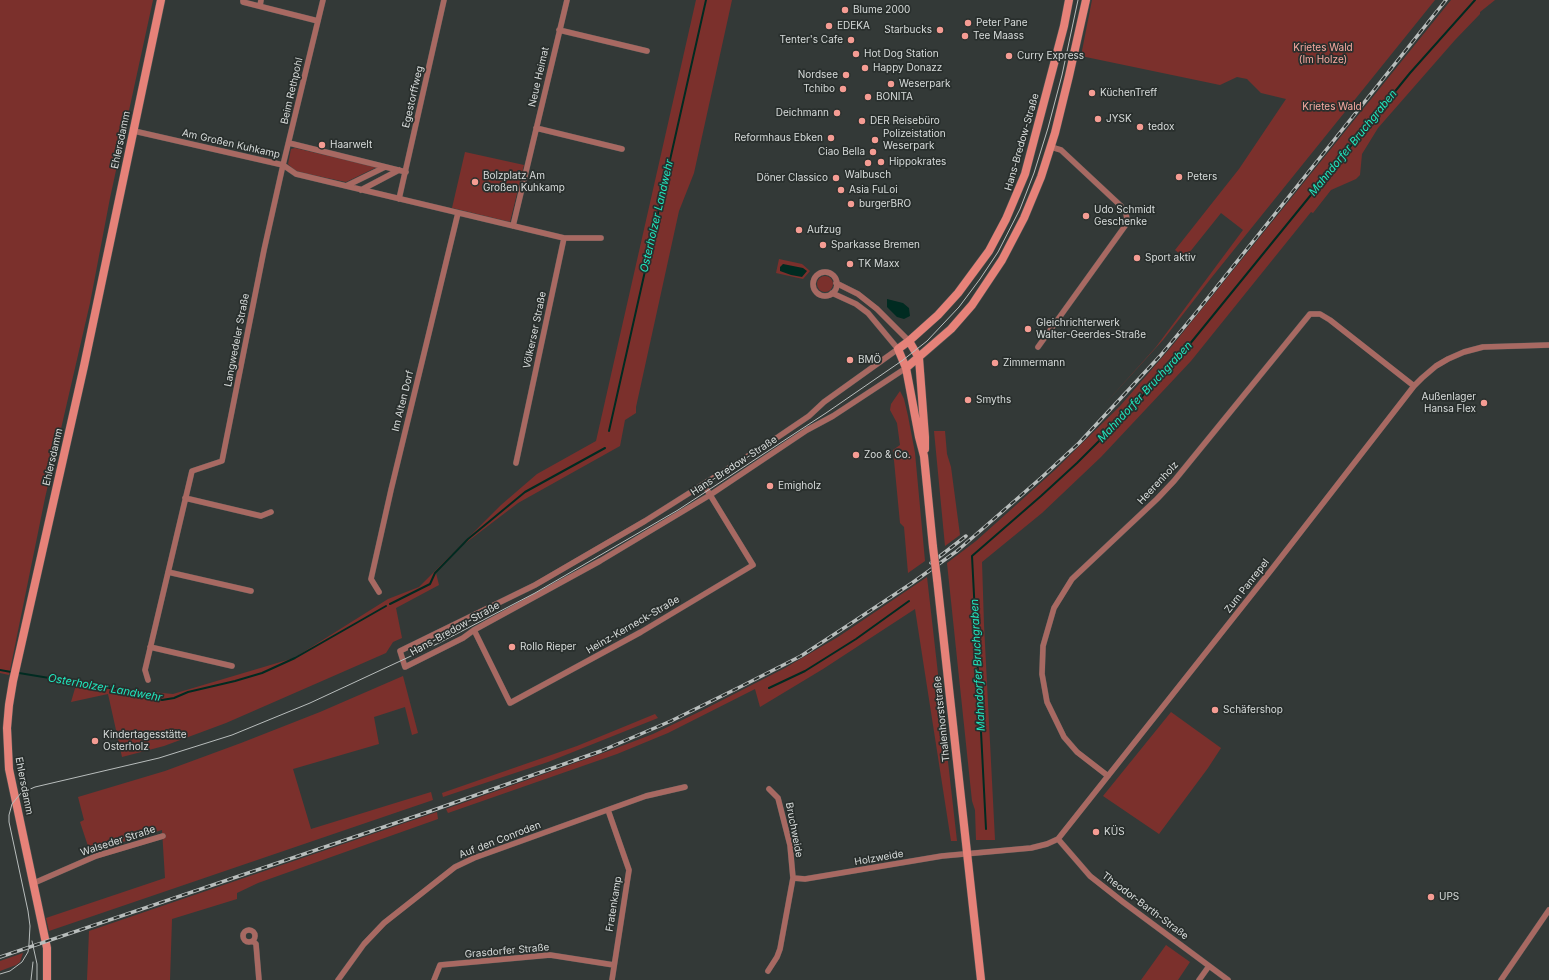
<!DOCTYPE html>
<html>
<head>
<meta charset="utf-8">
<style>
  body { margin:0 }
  canvas { display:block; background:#333937 }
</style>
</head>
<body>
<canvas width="1549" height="980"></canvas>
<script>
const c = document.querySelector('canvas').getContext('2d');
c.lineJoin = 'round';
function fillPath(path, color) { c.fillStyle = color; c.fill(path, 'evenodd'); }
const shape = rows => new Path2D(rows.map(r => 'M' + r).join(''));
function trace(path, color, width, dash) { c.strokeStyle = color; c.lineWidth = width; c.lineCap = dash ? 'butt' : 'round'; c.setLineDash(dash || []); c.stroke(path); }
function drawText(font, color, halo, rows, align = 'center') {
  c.font = font + ' Inter,sans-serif'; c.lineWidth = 3.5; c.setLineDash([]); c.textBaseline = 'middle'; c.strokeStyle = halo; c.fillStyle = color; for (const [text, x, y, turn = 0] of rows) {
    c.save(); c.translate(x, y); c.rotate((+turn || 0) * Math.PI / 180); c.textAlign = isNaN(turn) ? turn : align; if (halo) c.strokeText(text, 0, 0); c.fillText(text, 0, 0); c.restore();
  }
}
fillPath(shape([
  [0,0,153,0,110,198,90,303,45,498,9,675,0,673],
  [696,0,732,0,694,173,679,211,636,407,636,413,625,420,620,446,518,503,463,545,436,573,439,585,396,608,402,638,393,642,386,653,226,723,164,746,122,757,108,694,71,702,76,685,173,694,294,658,388,599,419,587,501,505,537,474,596,441],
  [1092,0,1435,0,1212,277,1163,340,1103,406,1156,347,1243,230,1221,213,1185,258,1175,250,1239,169,1286,99,1261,93,1247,79,1237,77,1220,85,1081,56],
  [1451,0,1495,0,1480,12,1480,14,1455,40,1378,128,1362,154,1360,175,1356,179,1331,190,1313,213,1311,212,1191,361,1101,457,1042,513,982,562,984,625,995,840,976,840,975,810,972,801,947,563,976,541,1055,470,1120,406,1172,346],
  [295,148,377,167,346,182,303,173,294,170,288,164,291,149],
  [465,152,524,165,510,222,452,208],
  [779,259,802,264,810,271,803,279,776,273],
  '817 284a8 8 0 1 1 16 0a8 8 0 1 1-16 0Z',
  [900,391,904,399,908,416,915,453,925,561,908,573,904,527,900,523,893,450,900,445,897,423,890,410,891,404],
  [934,431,945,431,947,454,951,467,960,535,945,546],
  [927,577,957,841,951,841,915,609,823,669,760,707,755,689,668,733,617,754,448,813,446,809,606,752,653,734,701,711,785,668,838,637],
  [403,676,418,733,412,735,405,707,374,717,379,744,293,769,311,829,431,792,433,800,49,931,46,918,165,878,162,830,90,852,80,822,84,820,78,797,165,771,241,743,320,712],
  [1171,712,1221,748,1208,768,1159,834,1103,796],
  [655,714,658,718,548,762,443,797,442,793,577,746],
  [437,812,438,819,258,883,237,893,237,899,172,919,170,980,87,980,89,931],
  [1166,945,1190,962,1178,980,1141,980],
  [23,953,20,962,16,965,0,971,0,961]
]), '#7b302c');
fillPath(shape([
  [783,264,803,268,807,271,802,277,791,275,780,271,780,267],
  [887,299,903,303,909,308,910,316,904,319,897,317,887,307]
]), '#002b21');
trace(shape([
  [609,431,706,0],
  [390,604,430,584,435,573,468,539,525,492,605,448],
  [0,670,11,672],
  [19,673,128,691,155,697,162,700,174,698,188,692,235,681,262,673,295,658,386,606],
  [769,688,805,671,856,639,909,601],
  [986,829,972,556,1041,496,1077,463,1123,417,1189,345,1410,73,1475,0]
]), '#002b21', 2);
const street = shape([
  [243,0,243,2,318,21],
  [260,6,261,0],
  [559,30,647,51],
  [536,128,622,149],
  [134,131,283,165,296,174,564,238,601,238],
  [289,143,406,172],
  [346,186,385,167],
  [361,190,399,170],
  [399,199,444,0],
  [513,226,567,0],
  '813 284a12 12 0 1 1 24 0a12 12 0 1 1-24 0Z',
  [836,283,858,294,877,309,909,341],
  [832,293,856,304,868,313,898,349,824,402,809,416,778,437,645,521,535,585,400,651,405,667,463,638,474,630,600,561,710,495,807,430,833,416,906,368],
  [1038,347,1125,226,1127,220,1126,213,1121,206,1061,150,1051,147],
  [516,463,564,238],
  [185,498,261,516,271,512],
  [168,572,251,591],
  [379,592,371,579,391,490,458,213],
  [474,630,510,703,641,632,753,565,704,485],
  [150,647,232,666],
  [148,680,145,670,192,471,222,461,264,250,283,165,323,0],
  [1108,776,1077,752,1064,737,1047,702,1042,674,1043,646,1054,608,1072,579,1157,499,1174,481,1310,314,1320,314,1330,320,1414,386],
  [608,810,629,870,612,980],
  [1058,839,1090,876,1123,902,1228,980],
  [793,878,805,879,942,856,1031,848,1047,844,1058,839,1272,569,1414,386,1422,378,1436,366,1448,359,1464,352,1483,347,1549,345],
  [34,883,96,856,163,836],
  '243 936a6 6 0 1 1 12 0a6 6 0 1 1-12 0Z',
  [253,941,256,944,259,980],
  [768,971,777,957,780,949,793,878,790,845,778,798,769,789],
  [338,980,364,944,384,923,455,867,474,858,646,796,685,787],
  [434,980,440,965,550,955,614,965],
  [1199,980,1209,966],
  [1501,980,1549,910]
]);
const secondary = shape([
  [909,341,919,358,925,437,925,449],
  [906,368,951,329,972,305,1002,260,1024,218,1041,177,1055,133,1069,76,1086,0],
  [933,547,924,456,919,437,906,368,898,349,909,341,938,315,958,293,989,251,1006,219,1025,174,1064,26,1069,0],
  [937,579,981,980],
  [47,980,47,948,9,769,7,728,9,705,13,681,84,366,161,0]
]);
trace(street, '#515654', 6);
trace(secondary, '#515654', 9);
trace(street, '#a86962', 5.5);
trace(secondary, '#e68279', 8);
trace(shape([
  [32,941,37,964,37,980],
  [0,974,10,971,22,962,28,952,29,944,30,926,28,911,9,822,9,815,12,804,21,793,35,787,159,758,232,735,310,703,439,643,535,593,678,510,826,413,903,360,927,341,959,307,980,279,998,252,1020,209,1034,173,1048,128,1062,75,1078,0],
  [31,980,33,962]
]), '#b8bdbc', 1);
const rail = shape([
  [931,563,966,536],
  [0,957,428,812,601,751,671,721,738,688,801,656,847,626,912,583,957,551,1041,478,1079,443,1120,399,1160,356,1195,314,1446,0]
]);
trace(rail, '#b8bdbc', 3.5);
trace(rail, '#292f2d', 2, [6]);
const secondaryBridge = shape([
  [933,547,937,579]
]);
trace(secondaryBridge, '#515654', 9, []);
trace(secondaryBridge, '#e68279', 8);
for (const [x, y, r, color] of [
  [845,10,4,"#f59c93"],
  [968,23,4,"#f59c93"],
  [829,26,4,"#f59c93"],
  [940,30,4,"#f59c93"],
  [965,36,4,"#f59c93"],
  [851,40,4,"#f59c93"],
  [856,54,4,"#f59c93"],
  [1009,56,4,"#f59c93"],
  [865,68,4,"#f59c93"],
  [846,75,4,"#f59c93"],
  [891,84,4,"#f59c93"],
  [843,89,4,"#f59c93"],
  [1092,93,4,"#f59c93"],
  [868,97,4,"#f59c93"],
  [837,113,4,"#f59c93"],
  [1098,119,4,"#f59c93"],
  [862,121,4,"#f59c93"],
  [1140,127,4,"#f59c93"],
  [831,138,4,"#f59c93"],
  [875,140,4,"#f59c93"],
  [322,145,4,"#f59c93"],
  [873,152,4,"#f59c93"],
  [881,162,4,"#f59c93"],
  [868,163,4,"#f59c93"],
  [1179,177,4,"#f59c93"],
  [836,178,4,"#f59c93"],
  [475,182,4,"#f59c93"],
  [841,190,4,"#f59c93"],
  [851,204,4,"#f59c93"],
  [1086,216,4,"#f59c93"],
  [799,230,4,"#f59c93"],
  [823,245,4,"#f59c93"],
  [1137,258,4,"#f59c93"],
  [850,264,4,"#f59c93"],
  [1028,329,4,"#f59c93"],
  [850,360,4,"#f59c93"],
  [995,363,4,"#f59c93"],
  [968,400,4,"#f59c93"],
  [1484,403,4,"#f59c93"],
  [856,455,4,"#f59c93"],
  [770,486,4,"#f59c93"],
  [512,647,4,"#f59c93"],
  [1215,710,4,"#f59c93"],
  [95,741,4,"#f59c93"],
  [1096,832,4,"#f59c93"],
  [1431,897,4,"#f59c93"]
]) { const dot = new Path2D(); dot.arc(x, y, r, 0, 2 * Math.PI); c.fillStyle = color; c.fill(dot); trace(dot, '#292f2d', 1.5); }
drawText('10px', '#d7dbda', '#292f2d', [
  ["Blume 2000",853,10],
  ["Peter Pane",976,23],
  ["EDEKA",837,26],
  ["Starbucks",932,30,"right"],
  ["Tee Maass",973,36],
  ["Tenter's Cafe",843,40,"right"],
  ["Hot Dog Station",864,54],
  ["Curry Express",1017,56],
  ["Happy Donazz",873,68],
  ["Nordsee",838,75,"right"],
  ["Weserpark",899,84],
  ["Tchibo",835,89,"right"],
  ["KüchenTreff",1100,93],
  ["BONITA",876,97],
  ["Deichmann",829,113,"right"],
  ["JYSK",1106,119],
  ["DER Reisebüro",870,121],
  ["tedox",1148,127],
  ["Polizeistation",883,134],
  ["Weserpark",883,146],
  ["Reformhaus Ebken",823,138,"right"],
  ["Haarwelt",330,145],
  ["Ciao Bella",865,152,"right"],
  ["Hippokrates",889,162],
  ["Walbusch",868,175,"center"],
  ["Bolzplatz Am",483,176],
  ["Großen Kuhkamp",483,188],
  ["Peters",1187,177],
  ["Döner Classico",828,178,"right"],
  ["Asia FuLoi",849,190],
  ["burgerBRO",859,204],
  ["Udo Schmidt",1094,210],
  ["Geschenke",1094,222],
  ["Aufzug",807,230],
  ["Sparkasse Bremen",831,245],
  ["Sport aktiv",1145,258],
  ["TK Maxx",858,264],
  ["Gleichrichterwerk",1036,323],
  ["Walter-Geerdes-Straße",1036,335],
  ["BMÖ",858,360],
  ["Zimmermann",1003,363],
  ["Außenlager",1476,397,"right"],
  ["Hansa Flex",1476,409,"right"],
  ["Smyths",976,400],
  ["Zoo & Co.",864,455],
  ["Emigholz",778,486],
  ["Rollo Rieper",520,647],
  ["Schäfershop",1223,710],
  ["Kindertagesstätte",103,735],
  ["Osterholz",103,747],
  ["KÜS",1104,832],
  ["UPS",1439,897]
], 'left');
drawText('10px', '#f6a9a1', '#292f2d', [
  ["Krietes Wald",1323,48],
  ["(Im Holze)",1323,60],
  ["Krietes Wald",1332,107]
]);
drawText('10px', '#d7dbda', '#292f2d', [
  ["Neue Heimat",539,77,-77],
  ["Beim Rethpohl",292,91,-77],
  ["Egestorffweg",413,97,-77],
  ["Ehlersdamm",121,140,-78],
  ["Hans-Bredow-Straße",1022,142,-74],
  ["Am Großen Kuhkamp",231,144,13],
  ["Völkerser Straße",535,330,-78],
  ["Langwedeler Straße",237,340,-79],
  ["Im Alten Dorf",403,401,-76],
  ["Ehlersdamm",53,457,-77],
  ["Hans-Bredow-Straße",734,466,-33],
  ["Heerenholz",1158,483,-47],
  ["Zum Panrepel",1247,586,-52],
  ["Heinz-Kerneck-Straße",633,625,-30],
  ["Hans-Bredow-Straße",455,629,-29],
  ["Thalenhorststraße",942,719,-96],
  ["Ehlersdamm",24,786,79],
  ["Bruchweide",794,830,79],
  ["Auf den Conroden",500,840,-21],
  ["Walseder Straße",118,841,-18],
  ["Holzweide",879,858,-10],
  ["Fratenkamp",614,904,-81],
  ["Theodor-Barth-Straße",1145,906,37],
  ["Grasdorfer Straße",507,951,-5]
]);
drawText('italic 11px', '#20e7be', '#292f2d', [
  ["Mahndorfer Bruchgraben",1353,143,-51],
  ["Osterholzer Landwehr",657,216,-77],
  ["Mahndorfer Bruchgraben",1145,392,-47],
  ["Mahndorfer Bruchgraben",978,665,-93],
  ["Osterholzer Landwehr",105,688,10]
]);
</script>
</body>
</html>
